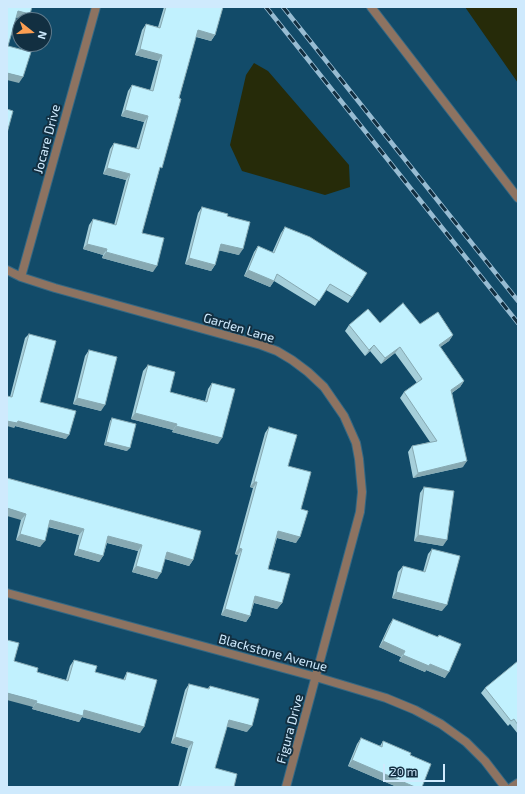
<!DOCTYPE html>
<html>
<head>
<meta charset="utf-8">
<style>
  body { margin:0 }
  #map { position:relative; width:525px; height:794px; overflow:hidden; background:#124b69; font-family:"Exo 2",sans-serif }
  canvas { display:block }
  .frame { position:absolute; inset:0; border:8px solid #cfeafd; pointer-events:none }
  .north { position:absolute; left:12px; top:12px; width:40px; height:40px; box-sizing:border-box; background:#122f41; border:1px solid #5e7a8c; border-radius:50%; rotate:107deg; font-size:11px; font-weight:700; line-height:16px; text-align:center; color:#cfeafd }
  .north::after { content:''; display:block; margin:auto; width:14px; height:18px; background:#fc9e52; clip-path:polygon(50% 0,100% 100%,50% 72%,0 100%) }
  .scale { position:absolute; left:383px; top:764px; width:62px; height:18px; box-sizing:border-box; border:2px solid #cfeafd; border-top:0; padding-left:5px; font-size:12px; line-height:14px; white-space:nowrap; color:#cfeafd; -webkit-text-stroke:3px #122f41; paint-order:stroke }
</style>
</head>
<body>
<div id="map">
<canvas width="525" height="794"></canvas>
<div class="frame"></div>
<div class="north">N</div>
<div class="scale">20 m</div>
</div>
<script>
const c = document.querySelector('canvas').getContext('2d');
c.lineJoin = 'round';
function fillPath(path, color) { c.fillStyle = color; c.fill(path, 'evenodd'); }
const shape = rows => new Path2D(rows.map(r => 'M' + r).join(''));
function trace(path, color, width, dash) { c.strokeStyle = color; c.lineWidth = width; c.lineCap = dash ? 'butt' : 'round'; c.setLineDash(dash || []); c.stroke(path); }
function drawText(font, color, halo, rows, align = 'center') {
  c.font = font + ' "Exo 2",sans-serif'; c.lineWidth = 4; c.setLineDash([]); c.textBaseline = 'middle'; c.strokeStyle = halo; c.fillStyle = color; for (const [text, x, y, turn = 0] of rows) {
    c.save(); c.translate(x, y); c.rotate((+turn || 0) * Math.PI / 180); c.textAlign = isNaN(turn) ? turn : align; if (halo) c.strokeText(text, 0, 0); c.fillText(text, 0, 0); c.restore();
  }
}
fillPath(shape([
  [464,7,518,7,518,83,465,7],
  [254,63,268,71,349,165,350,187,325,195,242,171,230,145,246,75]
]), '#262b09');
const service = shape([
  [371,7,518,198]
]);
const minor = shape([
  [7,270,21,277,55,288,261,345,277,351,292,360,308,372,324,387,344,416,356,443,359,459,362,492,360,512,286,787],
  [21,277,96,7],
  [7,593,316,677,386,698,415,710,441,724,466,742,485,761,505,787],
  [512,787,518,783]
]);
trace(service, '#346884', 10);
trace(minor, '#346884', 10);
trace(service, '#8d7361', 8);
trace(minor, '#8d7361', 8);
const rail = shape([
  [266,7,518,323],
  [283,7,518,301]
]);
trace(rail, '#98bcd2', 4.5);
trace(rail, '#122f41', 3, [9]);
fillPath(shape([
  [164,7,223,7,215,35,211,41,196,37,142,233,153,272,102,258,103,255,83,249,89,225,93,219,114,225,126,180,103,174,110,149,114,143,136,149,144,122,121,116,128,91,132,85,150,90,158,61,135,55,142,30,146,24,158,27],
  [202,207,227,216,239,255,219,250,215,265,211,271,185,264,198,213],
  [285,227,352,297,348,303,326,290,315,306,274,281,270,287,244,276,254,252,258,246,272,253,281,233],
  [380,323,420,324,453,335,449,341,440,347,464,381,460,387,452,393,463,467,413,478,408,452,412,446,430,442,400,398,404,392,417,383,395,353,381,364,370,351,365,356,345,331,349,325],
  [29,334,40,402,66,439,15,426,14,428,10,397,25,338],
  [89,350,101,411,73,404,85,356],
  [148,365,170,392,205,401,208,389,212,383,218,444,172,432,173,430,131,419,143,371],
  [112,418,127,451,104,445,110,421],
  [269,427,288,466,301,509,296,543,277,538,268,569,282,603,277,609,254,603,250,616,246,622,221,615,238,555,235,554,253,488,250,487,265,433],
  [7,478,193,560,189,566,165,559,157,579,132,572,138,551,107,543,103,556,99,562,74,555,79,535,48,527,40,547,16,540,21,520],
  [424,487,443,546,414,541,420,493],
  [432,549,442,611,392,598,398,572,403,566,423,572,428,554],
  [393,619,437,637,439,635,445,678,426,670,425,672,399,661,401,657,379,647,389,625],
  [74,660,95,672,123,680,127,672,140,733,82,717,79,722,32,709,33,707,14,661,37,672,66,680,70,666],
  [518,661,518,734,510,724,508,726,481,693,485,688],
  [189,684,207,689,210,686,247,732,227,726,215,768,234,787,178,787,188,748,171,743,185,690],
  [361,738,380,746,383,741,410,755,422,787,397,787,348,766,357,744]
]), '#a6cfda');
fillPath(shape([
  [18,11,30,14,26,20,14,17],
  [198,30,215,35,211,41,194,36],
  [140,49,162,55,158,61,135,55],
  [7,73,23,77,19,83,7,80],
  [125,110,148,116,144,122,121,116],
  [107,168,130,174,126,180,103,174],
  [87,244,107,249,103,255,83,249],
  [221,244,243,249,239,255,217,250],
  [106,252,157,266,153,272,102,258],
  [189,258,215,265,211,271,185,264],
  [248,270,274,281,270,287,244,276],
  [453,335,449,341,435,351,439,345],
  [374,345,370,351,365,356,369,350],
  [400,347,395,353,381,364,385,358],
  [464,381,460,387,447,396,451,390],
  [77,398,105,405,101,411,73,404],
  [135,413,177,424,173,430,131,419],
  [7,421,18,421,69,435,66,439,15,426,14,428,7,426],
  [176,426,222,438,218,444,172,432],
  [106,442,130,448,127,451,104,445],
  [467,461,463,467,413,478,418,473],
  [254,482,257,482,253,488,250,487],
  [7,508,26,514,21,520,7,516],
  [50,520,84,529,79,535,46,526],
  [278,531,300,537,296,543,274,537],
  [20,534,45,541,40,547,16,540],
  [418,535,447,540,443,546,414,541],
  [108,536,142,545,138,551,104,542],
  [239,548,242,549,238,555,235,554],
  [78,549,103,556,99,562,74,555],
  [167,552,193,560,189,566,163,558],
  [136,566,161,573,157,579,132,572],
  [396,592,447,605,442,611,392,598],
  [255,596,282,603,277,609,251,602],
  [225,609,250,616,246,622,221,615],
  [383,641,405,651,401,657,379,647],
  [403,655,430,664,449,672,445,678,426,670,425,672,399,661],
  [7,693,37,701,33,707,7,700],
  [36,703,84,710,144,727,140,733,82,717,79,722,32,709],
  [229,720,252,726,247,732,224,726],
  [175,737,193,742,188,748,171,743],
  [352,760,415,787,397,787,348,766]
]), '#87a9b2');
const building = shape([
  [7,7,32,7,30,14,18,11,8,46,31,52,23,77,7,73,7,7],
  [166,7,223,7,215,35,198,30,179,98,181,99,162,168,160,167,142,233,164,238,157,266,106,252,107,249,87,244,93,219,116,225,130,174,107,168,114,143,139,149,148,116,125,110,132,85,153,91,162,55,140,49,146,24,160,28,166,7],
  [7,109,13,111,7,133,7,109],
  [202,207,228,214,227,216,250,222,243,249,221,244,215,265,189,258,202,207],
  [285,227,310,237,367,273,352,297,330,284,319,301,277,274,274,281,248,270,258,246,274,253,285,227],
  [403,303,420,324,438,312,453,335,439,345,464,381,451,390,467,461,418,473,412,446,437,441,404,392,422,379,400,347,385,358,374,345,369,350,349,325,368,309,380,323,403,303],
  [29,334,56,341,40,402,76,411,69,435,18,421,17,423,7,421,7,396,12,397,29,334],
  [89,350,117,357,105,405,77,398,89,350],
  [148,365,175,372,170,392,207,402,212,383,235,389,222,438,176,426,177,424,135,413,148,365],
  [112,418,136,424,130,448,106,442,112,418],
  [269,427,297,435,288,466,311,472,301,509,308,511,300,537,278,531,268,569,290,574,282,603,255,596,250,616,225,609,242,549,239,548,257,482,254,482,269,427],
  [7,478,201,531,193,560,167,552,161,573,136,566,142,545,108,536,103,556,78,549,84,529,50,520,45,541,20,534,26,514,7,508,7,478],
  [424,487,454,491,447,540,418,535,424,487],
  [432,549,460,556,447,605,396,592,403,566,425,572,432,549],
  [393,619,438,637,439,635,461,644,449,672,430,664,429,666,403,655,405,651,383,641,393,619],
  [7,640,19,643,14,661,38,668,37,672,68,681,74,660,97,666,95,672,125,680,127,672,157,680,144,727,84,710,83,716,36,703,37,701,7,693,7,640],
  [518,661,518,725,514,719,511,721,485,688,518,661],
  [189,684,209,689,210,686,259,699,252,726,229,720,215,768,237,774,234,787,180,787,193,742,175,737,189,684],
  [361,738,382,747,383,741,411,753,410,755,431,764,422,787,415,787,352,760,361,738]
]);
fillPath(building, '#c1f1fe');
trace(building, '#87a9b2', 1);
drawText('13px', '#cfeafd', '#122f41', [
  ["Jocare Drive",47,139,-75],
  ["Garden Lane",239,328,17],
  ["Blackstone Avenue",273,653,15],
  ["Figura Drive",290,729,-75]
]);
</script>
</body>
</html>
